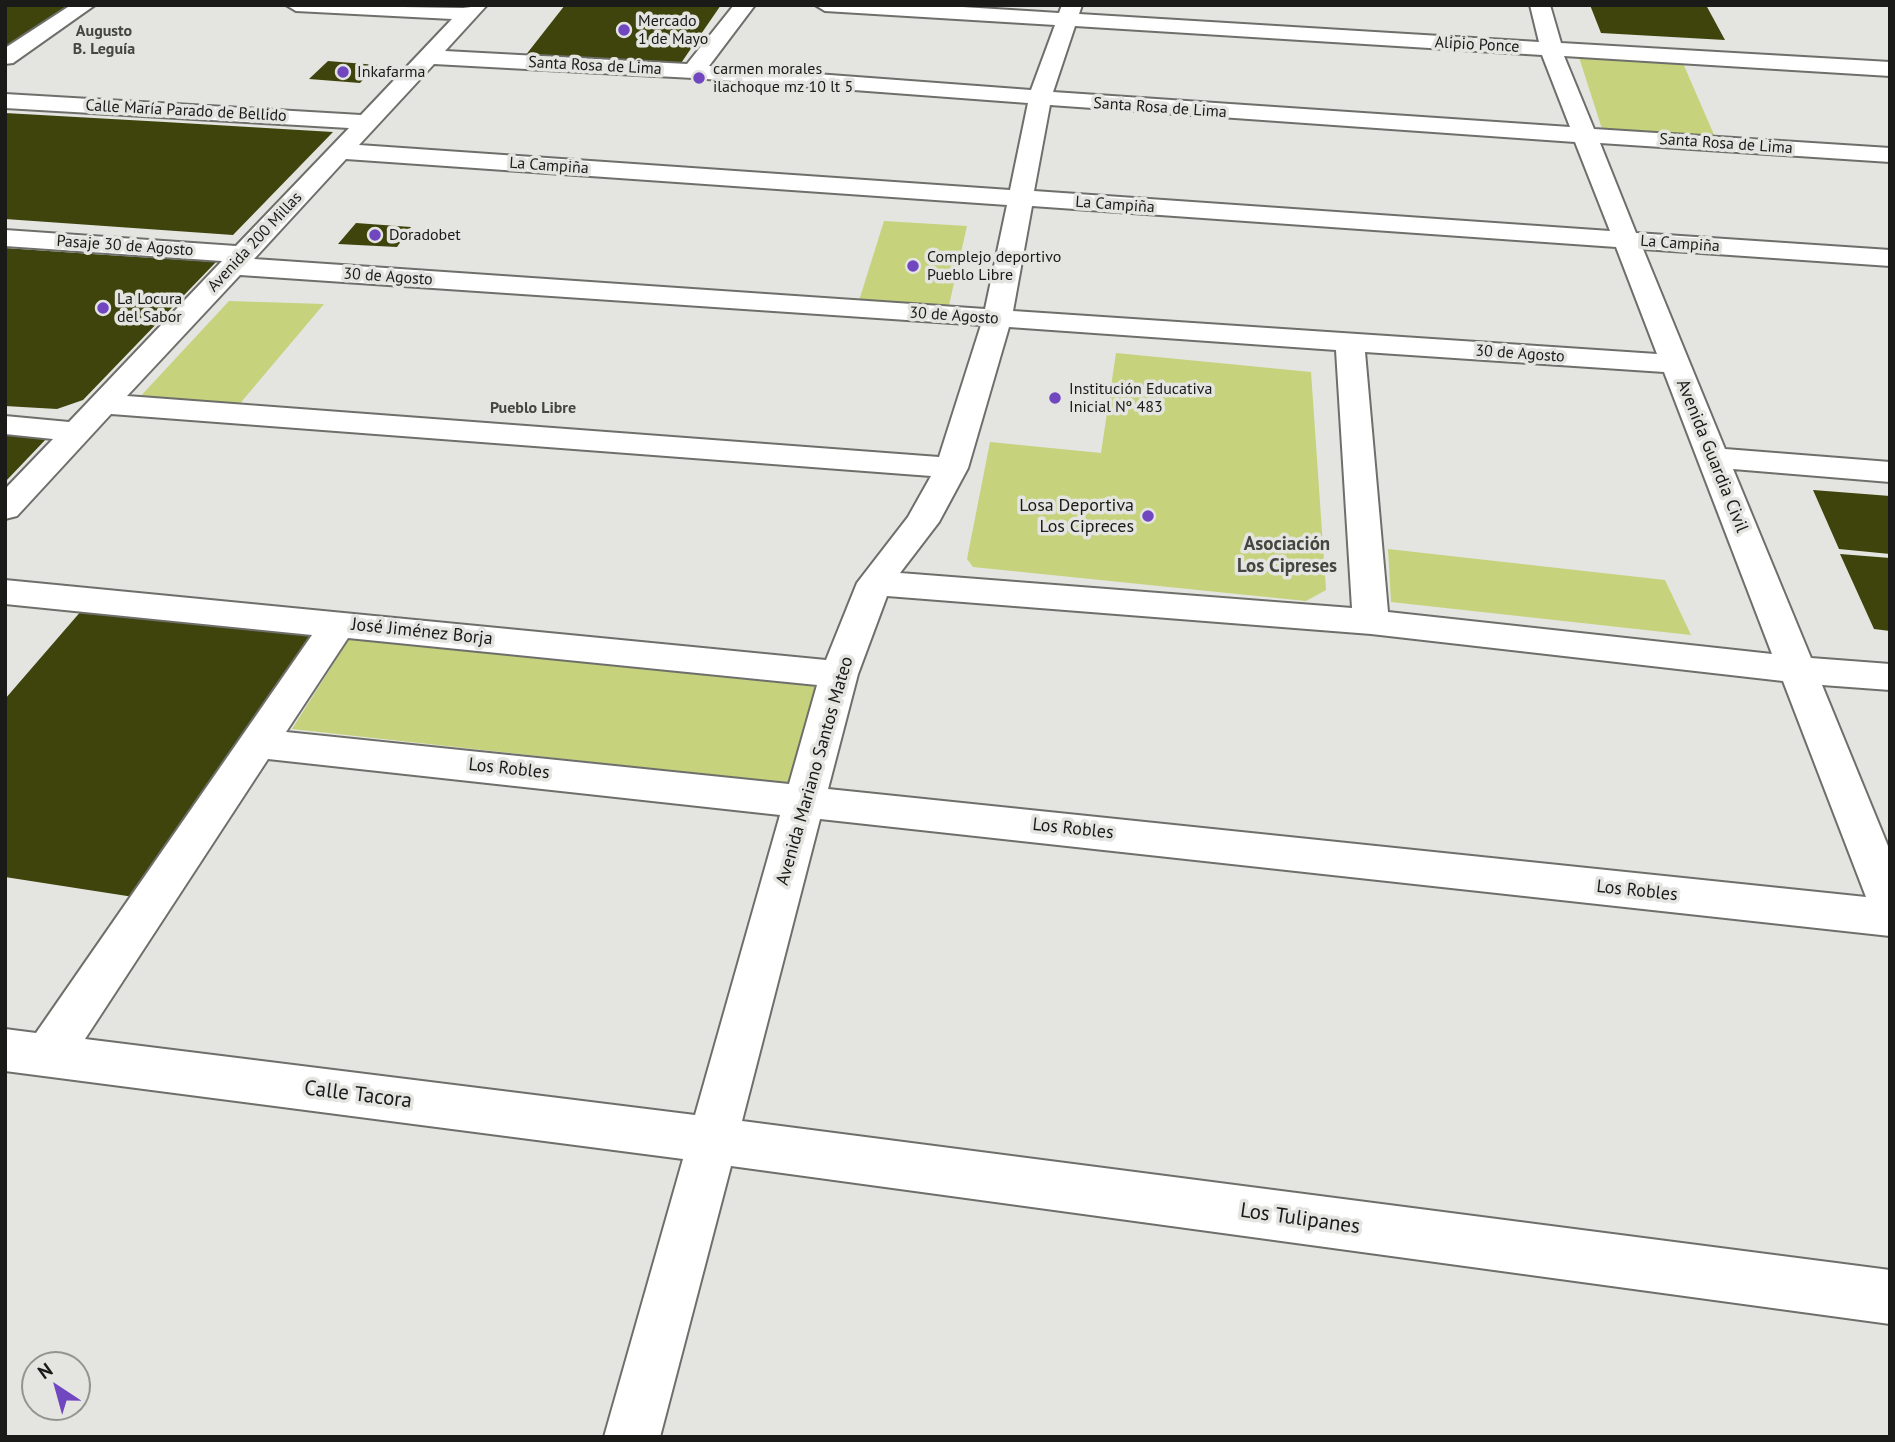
<!DOCTYPE html>
<html>
<head>
<meta charset="utf-8">
<style>
  body { margin:0 }
  #map { position:relative; width:1895px; height:1442px; overflow:hidden; background:#e4e5e0; font-family:"PT Sans",sans-serif }
  canvas { display:block }
  .frame { position:absolute; inset:0; border:7px solid #1a1a18; pointer-events:none }
  .north { position:absolute; left:21px; top:1351px; width:70px; height:70px; box-sizing:border-box; background:#e4e5e0; border:2px solid #939490; border-radius:50%; rotate:324deg; font-size:19px; font-weight:700; line-height:28px; text-align:center; color:#1a1a18 }
  .north::after { content:''; display:block; margin:auto; width:24px; height:32px; background:#7147c0; clip-path:polygon(50% 0,100% 100%,50% 72%,0 100%) }
</style>
</head>
<body>
<div id="map">
<canvas width="1895" height="1442"></canvas>
<div class="frame"></div>
<div class="north">N</div>
</div>
<script>
const c = document.querySelector('canvas').getContext('2d');
c.lineJoin = 'round';
function fillPath(path, color) { c.fillStyle = color; c.fill(path, 'evenodd'); }
const shape = rows => new Path2D(rows.map(r => 'M' + r).join(''));
function trace(path, color, width, dash) { c.strokeStyle = color; c.lineWidth = width; c.lineCap = dash ? 'butt' : 'round'; c.setLineDash(dash || []); c.stroke(path); }
function drawText(font, color, halo, rows, align = 'center') {
  c.font = font + ' "PT Sans",sans-serif'; c.lineWidth = 7; c.setLineDash([]); c.textBaseline = 'middle'; c.strokeStyle = halo; c.fillStyle = color; for (const [text, x, y, turn = 0] of rows) {
    c.save(); c.translate(x, y); c.rotate((+turn || 0) * Math.PI / 180); c.textAlign = isNaN(turn) ? turn : align; if (halo) c.strokeText(text, 0, 0); c.fillText(text, 0, 0); c.restore();
  }
}
fillPath(shape([
  [1578,54,1682,61,1715,137,1602,129],
  [884,221,967,226,947,314,857,307],
  [229,301,324,304,237,407,137,400],
  [1116,353,1311,372,1326,590,1306,601,973,567,967,559,990,442,1101,453],
  [1388,549,1665,580,1691,635,1391,602],
  [349,639,820,687,792,784,292,729]
]), '#c6d27c');
fillPath(shape([
  [5,5,74,5,5,50],
  [565,5,721,5,679,66,525,56],
  [1590,5,1706,5,1725,40,1601,33],
  [328,61,377,65,360,83,309,79],
  [5,113,165,122,333,132,233,235,5,219],
  [356,223,411,227,397,247,338,244],
  [5,248,92,254,216,262,83,400,57,409,5,406],
  [5,434,48,437,5,482],
  [1813,490,1890,496,1890,554,1839,549],
  [1840,554,1890,558,1890,631,1874,629],
  [82,610,315,636,140,898,5,877,5,699]
]), '#3f440d');
const minor = shape([
  [71,5,95,5,13,63,5,64,5,48,71,5],
  [286,5,463,8,487,5,445,51,687,64,734,5,755,5,709,66,1031,90,1055,25,825,11,815,5,931,5,1059,13,1062,5,1082,5,1079,14,1539,42,1530,5,1550,5,1561,43,1890,62,1890,76,1564,56,1594,129,1890,148,1890,162,1600,143,1636,233,1890,250,1890,266,1643,249,1725,449,1890,462,1890,482,1733,469,1811,658,1890,664,1890,690,1822,685,1890,851,1890,936,820,819,742,1121,1890,1270,1890,1324,731,1166,660,1437,604,1437,683,1159,5,1071,5,1029,36,1033,312,635,5,604,5,580,826,660,857,583,908,517,931,476,111,414,17,516,5,519,5,489,53,439,5,434,5,416,69,422,222,261,5,246,5,230,236,246,349,128,5,108,5,94,361,115,452,19,296,11,286,5],
  [1075,26,1542,55,1570,127,1053,92,1075,26],
  [434,64,693,78,1028,103,1010,190,359,145,434,64],
  [1050,105,1575,142,1610,231,1034,191,1050,105],
  [346,159,1007,205,985,309,254,259,346,159],
  [1032,206,1616,247,1657,354,1013,311,1032,206],
  [240,275,981,325,939,457,127,396,240,275],
  [1009,327,1336,350,1352,608,900,573,939,522,968,468,1009,327],
  [1365,352,1664,372,1772,654,1388,612,1365,352],
  [887,596,1371,634,1783,681,1866,897,828,789,858,674,887,596],
  [348,638,817,685,789,784,286,732,348,638],
  [268,759,780,815,695,1115,85,1039,268,759]
]);
trace(minor, '#6e6f6b', 4);
fillPath(minor, '#fff');
for (const [x, y, r, color] of [
  [624,30,7,"#7147c0"],
  [343,72,7,"#7147c0"],
  [699,78,7,"#7147c0"],
  [375,235,7,"#7147c0"],
  [913,266,7,"#7147c0"],
  [103,308,7,"#7147c0"],
  [1055,398,7,"#7147c0"],
  [1148,516,7,"#7147c0"]
]) { const dot = new Path2D(); dot.arc(x, y, r, 0, 2 * Math.PI); c.fillStyle = color; c.fill(dot); trace(dot, '#e4e5e0', 2.5); }
drawText('16px', '#1a1a18', '#e4e5e0', [
  ["Mercado",638,21],
  ["1 de Mayo",638,39],
  ["carmen morales",713,69],
  ["ilachoque mz 10 lt 5",713,87],
  ["Inkafarma",357,72],
  ["Doradobet",389,235],
  ["Complejo deportivo",927,257],
  ["Pueblo Libre",927,275],
  ["La Locura",117,299],
  ["del Sabor",117,317],
  ["Institución Educativa",1069,389],
  ["Inicial Nº 483",1069,407]
], 'left');
drawText('bold 16px', '#454642', '#e4e5e0', [
  ["Augusto",104,31],
  ["B. Leguía",104,49],
  ["Pueblo Libre",533,408]
]);
drawText('16px', '#1a1a18', '#e4e5e0', [
  ["Alipio Ponce",1477,45,3],
  ["Santa Rosa de Lima",595,66,3],
  ["Santa Rosa de Lima",1160,108,4],
  ["Calle María Parado de Bellido",186,111,3],
  ["Santa Rosa de Lima",1726,144,4],
  ["La Campiña",549,166,4],
  ["La Campiña",1115,205,4],
  ["Avenida 200 Millas",255,242,-47],
  ["La Campiña",1680,244,4],
  ["Pasaje 30 de Agosto",125,246,4],
  ["30 de Agosto",388,277,4],
  ["30 de Agosto",954,316,4],
  ["30 de Agosto",1520,354,4]
]);
drawText('18px', '#1a1a18', '#e4e5e0', [
  ["Avenida Guardia Civil",1712,456,68],
  ["José Jiménez Borja",422,632,6],
  ["Los Robles",509,769,6],
  ["Avenida Mariano Santos Mateo",815,771,-74],
  ["Los Robles",1073,829,6],
  ["Los Robles",1637,891,6]
]);
drawText('18px', '#1a1a18', '#e4e5e0', [
  ["Losa Deportiva",1134,506],
  ["Los Cipreces",1134,527]
], 'right');
drawText('bold 19px', '#454642', '#e4e5e0', [
  ["Asociación",1287,545],
  ["Los Cipreses",1287,567]
]);
drawText('21px', '#1a1a18', '#e4e5e0', [
  ["Calle Tacora",358,1095,7],
  ["Los Tulipanes",1300,1219,8]
]);
</script>
</body>
</html>
